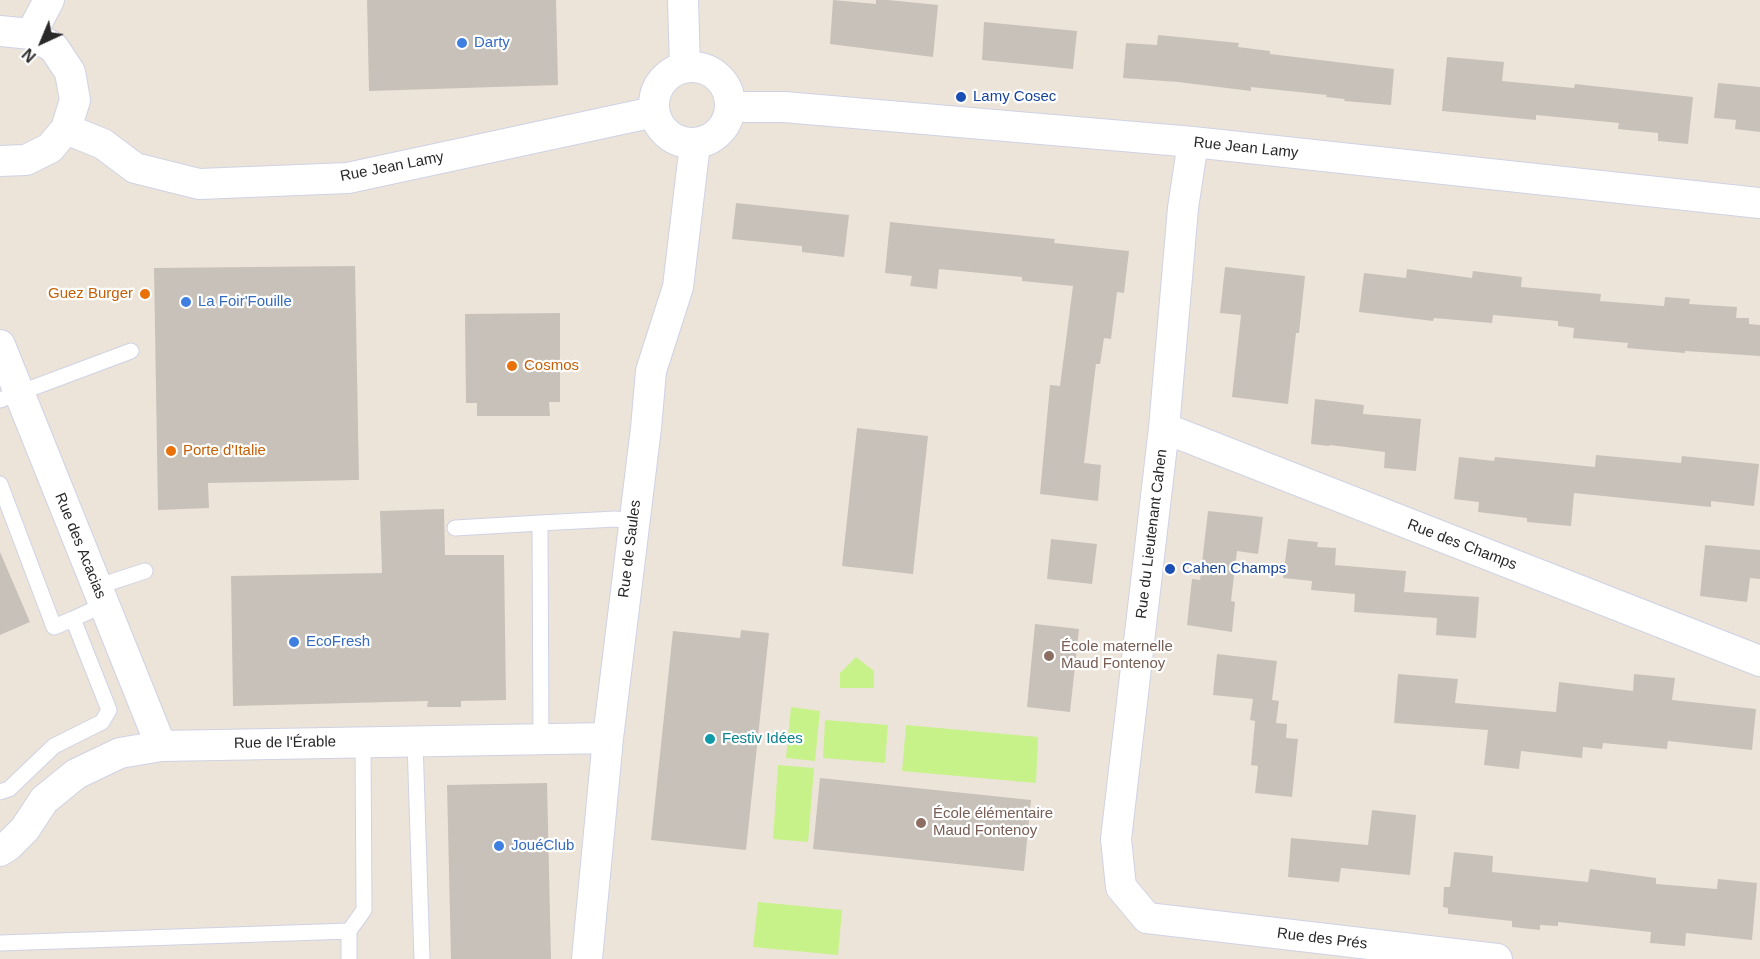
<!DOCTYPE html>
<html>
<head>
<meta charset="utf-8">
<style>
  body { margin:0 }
  #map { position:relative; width:1760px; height:959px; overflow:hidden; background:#ede4d9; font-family:Helvetica,sans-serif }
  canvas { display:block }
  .north { position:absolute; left:12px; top:12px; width:60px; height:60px; -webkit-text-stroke:4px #fff; paint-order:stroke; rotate:224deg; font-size:16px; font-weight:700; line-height:24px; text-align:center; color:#292929 }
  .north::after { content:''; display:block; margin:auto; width:21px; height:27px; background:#292929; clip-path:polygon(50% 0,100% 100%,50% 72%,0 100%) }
</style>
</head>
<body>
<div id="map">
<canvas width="1760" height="959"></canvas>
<div class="north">N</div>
</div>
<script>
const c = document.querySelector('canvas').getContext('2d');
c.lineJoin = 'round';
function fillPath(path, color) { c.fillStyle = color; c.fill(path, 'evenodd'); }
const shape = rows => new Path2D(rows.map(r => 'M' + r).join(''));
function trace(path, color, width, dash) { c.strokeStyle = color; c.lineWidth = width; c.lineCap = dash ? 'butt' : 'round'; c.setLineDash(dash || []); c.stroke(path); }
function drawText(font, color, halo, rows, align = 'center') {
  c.font = font + ' Helvetica,sans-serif'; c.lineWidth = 4.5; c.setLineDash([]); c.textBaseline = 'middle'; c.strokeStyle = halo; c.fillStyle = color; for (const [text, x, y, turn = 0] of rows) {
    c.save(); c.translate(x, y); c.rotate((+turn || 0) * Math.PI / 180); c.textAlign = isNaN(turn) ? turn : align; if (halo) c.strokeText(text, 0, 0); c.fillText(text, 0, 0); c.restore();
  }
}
fillPath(shape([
  [856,657,874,671,874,688,840,688,840,673],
  [791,707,820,711,815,761,786,758],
  [825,720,888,725,885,763,823,758],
  [906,725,1038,737,1036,783,902,771],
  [778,765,814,768,808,842,773,839],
  [758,902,842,910,838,955,753,947]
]), '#c7f289');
fillPath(shape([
  [367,0,556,0,558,85,369,91],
  [833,0,876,4,876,0,888,0,938,5,933,57,830,44],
  [984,22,1077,31,1073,69,982,60],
  [1158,35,1239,43,1238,47,1270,51,1270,54,1394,69,1391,105,1344,101,1345,99,1326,97,1327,95,1251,87,1251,91,1178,82,1123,78,1126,43,1157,45],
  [1447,57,1504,62,1502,81,1574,88,1575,84,1693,97,1688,144,1658,141,1658,133,1618,129,1619,123,1536,115,1536,120,1442,111],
  [1718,83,1760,87,1760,132,1735,129,1736,120,1714,118],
  [736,203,849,215,844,257,802,252,802,246,732,239],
  [890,222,1055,239,1054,243,1129,251,1124,293,1117,292,1111,339,1104,338,1100,364,1096,364,1084,463,1101,465,1098,501,1040,494,1050,385,1060,386,1073,286,1022,281,1022,277,939,269,937,289,910,286,912,276,885,273],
  [355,266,359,480,208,483,209,508,158,510,154,268],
  [1225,267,1305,276,1299,333,1296,333,1288,404,1232,397,1241,315,1220,313],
  [1407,269,1472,278,1473,271,1522,277,1521,287,1601,294,1600,301,1664,306,1665,297,1690,299,1689,304,1737,307,1736,318,1749,318,1749,324,1760,325,1760,356,1685,351,1685,353,1627,348,1628,343,1573,338,1574,328,1558,326,1558,321,1493,315,1492,323,1434,318,1433,321,1359,312,1364,273,1406,278],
  [560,313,560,402,549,402,550,416,477,416,477,403,466,403,465,314],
  [1315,399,1364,405,1363,414,1421,419,1416,471,1384,468,1385,452,1330,445,1329,446,1311,444],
  [857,428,928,436,913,574,842,566],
  [1596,455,1681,463,1682,456,1759,464,1754,506,1711,501,1711,507,1574,493,1571,526,1527,522,1527,518,1478,512,1479,502,1454,499,1459,457,1494,461,1495,457,1595,467],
  [444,509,445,555,504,555,506,700,461,701,461,707,427,707,428,701,233,706,231,576,382,573,380,511],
  [1208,511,1263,517,1258,554,1237,551,1231,601,1235,602,1232,632,1187,625,1192,579,1200,580],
  [1051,539,1097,544,1092,584,1047,579],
  [1288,539,1318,542,1317,547,1336,548,1335,565,1406,571,1404,592,1479,597,1476,638,1436,635,1437,618,1354,612,1355,594,1311,590,1312,581,1283,578],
  [1705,545,1760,550,1760,579,1750,578,1747,602,1700,596],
  [0,552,30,622,0,635],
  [1035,624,1079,629,1070,712,1027,707],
  [741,630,769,633,746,850,651,840,673,631,740,638],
  [1217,654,1277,661,1272,700,1279,701,1276,723,1287,724,1286,738,1298,739,1292,797,1255,793,1258,766,1251,765,1255,721,1250,720,1253,699,1213,695],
  [1398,674,1458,679,1455,703,1556,712,1559,682,1633,691,1634,674,1675,678,1672,700,1756,709,1752,750,1668,741,1667,749,1603,743,1602,749,1583,747,1582,758,1521,751,1519,769,1484,765,1488,730,1394,723],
  [820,778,1031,800,1024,871,813,849],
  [547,783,551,959,451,959,447,785],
  [1372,810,1416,815,1410,875,1341,868,1339,882,1288,877,1291,838,1368,845],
  [1454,852,1493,856,1492,872,1588,882,1590,869,1656,878,1656,884,1717,889,1718,879,1757,883,1752,940,1686,933,1685,946,1650,943,1651,932,1558,922,1558,926,1540,925,1540,930,1512,927,1512,921,1448,914,1448,908,1443,907,1444,887,1450,887]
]), '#c8c1b9');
const lane = shape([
  [0,400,131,351],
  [0,484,54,627,73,619,109,710,102,722,54,746,9,789,0,792],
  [455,528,540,523],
  [96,587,145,571],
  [73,619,103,605],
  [541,739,540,523,615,519,633,521],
  [415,741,422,959],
  [349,931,349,959],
  [0,943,349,931,364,910,363,741]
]);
const street = shape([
  [683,0,685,67],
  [0,31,31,34,54,48,70,72,75,100,66,129,50,148,26,160,0,161],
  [31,34,49,0],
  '654 105a38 38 0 1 1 76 0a38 38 0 1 1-76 0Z',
  [731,107,784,107,1193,142,1760,203],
  [66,129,103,144,135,168,199,184,348,178,654,112],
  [1193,142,1183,208,1164,428,1116,839,1121,887,1147,918,1497,959],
  [0,345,161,746],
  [1164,428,1760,661],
  [0,851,8,846,25,829,44,800,76,774,120,753,161,746,608,738],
  [587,959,608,738,646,428,651,371,678,287,695,144]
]);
trace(lane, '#ced2e4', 17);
trace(street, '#ced2e4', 32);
trace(lane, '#fff', 15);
trace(street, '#fff', 30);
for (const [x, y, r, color] of [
  [462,43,6,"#3f7fe0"],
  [961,97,6,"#1a4fb4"],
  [145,294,6,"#e8710a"],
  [186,302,6,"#3f7fe0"],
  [512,366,6,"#e8710a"],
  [171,451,6,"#e8710a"],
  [1170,569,6,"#1a4fb4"],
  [294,642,6,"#3f7fe0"],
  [1049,656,6,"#8d6e63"],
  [710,739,6,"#0f9aa8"],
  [921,823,6,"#8d6e63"],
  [499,846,6,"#3f7fe0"]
]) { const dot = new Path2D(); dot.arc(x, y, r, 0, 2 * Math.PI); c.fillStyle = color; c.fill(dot); trace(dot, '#fff', 2); }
drawText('15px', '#366cbe', '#fff', [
  ["Darty",474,43],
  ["La Foir'Fouille",198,302],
  ["EcoFresh",306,642],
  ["JouéClub",511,846]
], 'left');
drawText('15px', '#164399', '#fff', [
  ["Lamy Cosec",973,97],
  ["Cahen Champs",1182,569]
], 'left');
drawText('15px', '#292929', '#fff', [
  ["Rue Jean Lamy",1246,148,6],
  ["Rue Jean Lamy",392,167,-11],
  ["Rue du Lieutenant Cahen",1152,534,-83],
  ["Rue des Champs",1462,545,21],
  ["Rue des Acacias",80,546,68],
  ["Rue de Saules",630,549,-83],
  ["Rue de l'Érable",285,743,-1],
  ["Rue des Prés",1322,939,7]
]);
drawText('15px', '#c56008', '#fff', [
  ["Guez Burger",133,294,"right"],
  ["Cosmos",524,366],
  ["Porte d'Italie",183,451]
], 'left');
drawText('15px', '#785e54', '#fff', [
  ["École maternelle",1061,647],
  ["Maud Fontenoy",1061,664],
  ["École élémentaire",933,814],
  ["Maud Fontenoy",933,831]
], 'left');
drawText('15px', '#0d838f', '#fff', [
  ["Festiv Idées",722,739]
], 'left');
</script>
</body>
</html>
